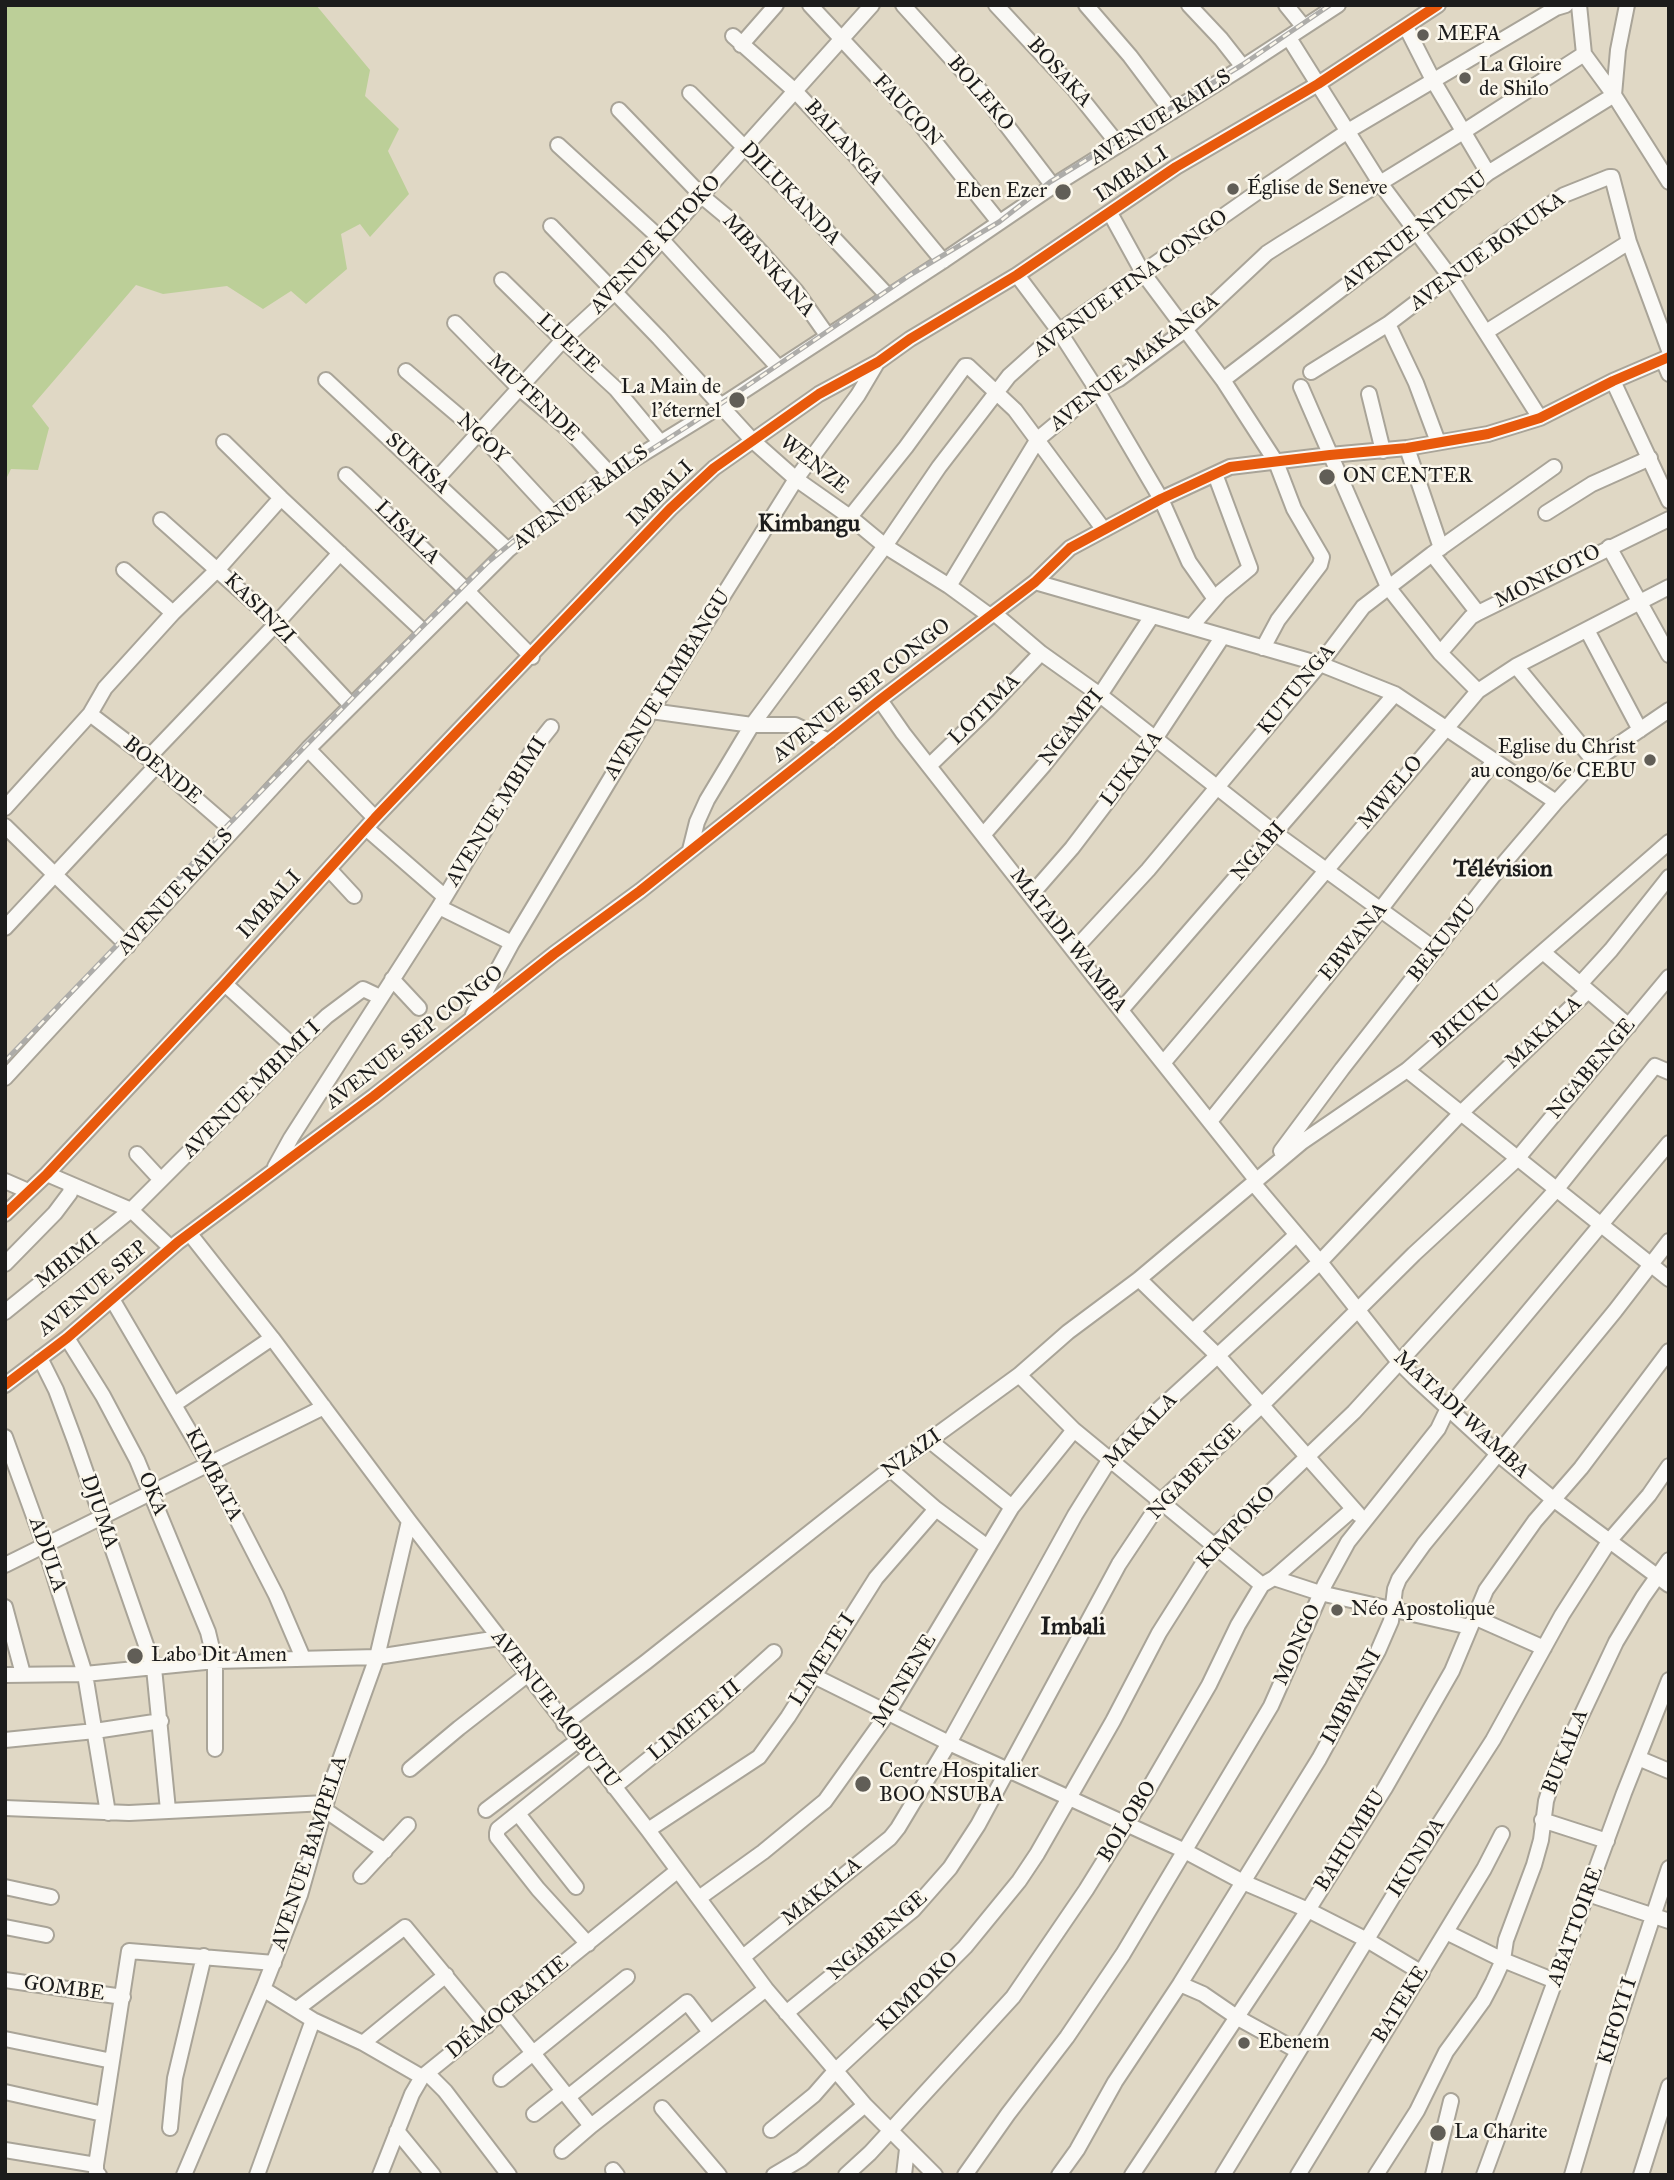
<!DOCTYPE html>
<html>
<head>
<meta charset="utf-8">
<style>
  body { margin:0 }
  #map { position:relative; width:1674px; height:2180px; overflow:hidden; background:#e0d8c5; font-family:"IM FELL Great Primer",serif }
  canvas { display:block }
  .frame { position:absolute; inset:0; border:7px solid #1c1c1c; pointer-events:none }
</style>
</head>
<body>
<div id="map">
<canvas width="1674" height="2180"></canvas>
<div class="frame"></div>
</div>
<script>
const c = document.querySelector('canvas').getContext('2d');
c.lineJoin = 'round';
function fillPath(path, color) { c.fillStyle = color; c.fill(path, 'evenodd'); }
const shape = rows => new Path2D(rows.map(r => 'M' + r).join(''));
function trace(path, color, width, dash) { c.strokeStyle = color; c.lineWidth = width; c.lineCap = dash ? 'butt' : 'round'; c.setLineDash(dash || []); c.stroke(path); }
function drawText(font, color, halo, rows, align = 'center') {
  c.font = font + ' "IM FELL Great Primer",serif'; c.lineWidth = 5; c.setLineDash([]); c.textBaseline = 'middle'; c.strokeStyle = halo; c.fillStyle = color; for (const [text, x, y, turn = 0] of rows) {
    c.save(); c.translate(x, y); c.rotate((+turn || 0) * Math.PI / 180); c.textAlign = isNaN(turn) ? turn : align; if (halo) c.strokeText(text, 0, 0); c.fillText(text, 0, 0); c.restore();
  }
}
fillPath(shape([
  [5,5,316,5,370,70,365,96,399,129,388,151,409,194,370,237,360,224,341,234,347,269,306,304,291,291,263,309,227,286,163,294,136,285,32,406,49,428,38,470,11,469,5,481]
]), '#bccf98');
const minor = shape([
  [810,5,918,121,999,222],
  [903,5,978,88,1053,186],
  [996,5,1074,89,1118,144],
  [1086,5,1130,56,1172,112],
  [1189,5,1221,39,1243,67],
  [1286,5,1303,26],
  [1579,5,1584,54,1614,95,1669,182],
  [1406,27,1434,82,1488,173],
  [733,36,795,91,856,156,943,261],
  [1289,38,1380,183,1451,278,1540,418],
  [741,45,776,5],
  [690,93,812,215,887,295],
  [619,110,703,197,733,222,760,251,796,291,827,335],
  [558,145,662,240,778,367],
  [1110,213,1143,273,1223,380,1276,462,1294,509,1322,557,1320,565,1278,620,1263,648],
  [551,226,659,338,752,440,796,479,850,517,885,546,949,586,990,616],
  [1017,275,1059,331,1097,390,1161,499,1189,562,1215,599],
  [502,280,563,340,616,389,660,442],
  [455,323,519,388,568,429,610,474],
  [1388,324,1416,383,1438,442],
  [1486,332,1629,242],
  [1663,360,1669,374],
  [406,371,479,433,553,513],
  [1311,372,1388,324,1501,238,1564,195,1609,177,1612,177,1629,242,1669,350],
  [326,380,508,550],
  [1223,380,1416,232,1488,173,1614,95,1618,50,1627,5],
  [1613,381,1669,501],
  [1301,387,1388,587,1440,653,1478,691],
  [1369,394,1383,451],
  [224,442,281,498,424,632],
  [1407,448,1441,548],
  [346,475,467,591,532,657],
  [435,481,563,340,615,292,872,5],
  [1546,513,1592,484,1650,458],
  [850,517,906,447,965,366,968,366,1015,410,1104,530],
  [161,520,262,610,351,705],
  [1609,547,1669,655],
  [1432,554,1478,613],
  [124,570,173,613],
  [1035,582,1320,664,1395,694,1556,802],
  [949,586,1038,439,1097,390,1119,379,1185,330,1267,253,1281,244,1463,132,1584,54],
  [994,613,1041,653,1100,695,1275,833,1436,950],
  [1191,627,1221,592,1250,568,1215,474],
  [1587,630,1640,730],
  [1440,653,1471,617,1478,613,1669,519],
  [1516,666,1594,761],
  [880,700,903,733,1095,978,1257,1181],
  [651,711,752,725,795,725,829,741],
  [90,714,157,765,232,830],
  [308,749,375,818],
  [148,758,276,624,340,553],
  [929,766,987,710,1041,653],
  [5,808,90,714,105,688,173,613,218,569,281,498],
  [5,826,128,946],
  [367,829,444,896],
  [984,834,1044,765,1100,695,1152,616],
  [690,850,697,822,707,800,752,725,885,546,939,467,1009,376,1059,331,1269,184,1348,131,1556,8,1566,5],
  [329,869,354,896],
  [1031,895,1072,848,1155,739,1223,636],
  [439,907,512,943],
  [5,928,157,765],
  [1074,950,1148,870,1320,664,1363,607,1432,554,1554,467],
  [1543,952,1629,1026],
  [392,979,419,1008],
  [225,984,294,1047],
  [1580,984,1611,950,1669,877],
  [1122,1009,1395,694],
  [473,1015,512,943,651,711,796,479,858,395,877,363],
  [1164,1062,1478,691,1516,666,1669,587],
  [1407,1070,1669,1279],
  [5,1078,308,749,508,550,553,514,610,474,722,405,943,261,1053,186,1243,67,1338,5],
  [1211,1120,1380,910,1494,761],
  [1281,1151,1342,1069,1493,876,1556,802,1594,761,1669,710],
  [137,1154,161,1180],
  [275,1167,291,1138,439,907,532,751,551,727],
  [47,1174,131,1210,171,1248],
  [5,1181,28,1191],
  [1254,1184,1320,1262,1398,1361,1414,1377,1498,1454,1553,1499,1669,1585],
  [5,1214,47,1174,225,984,375,818,670,509,714,468,819,394,878,362,910,339,1017,275,1176,167,1318,84,1438,5],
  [190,1234,272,1338,409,1521,648,1830,766,1989,865,2105,935,2175],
  [5,1264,55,1213,70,1193,71,1185],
  [1139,1279,1219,1357,1358,1514],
  [112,1299,208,1463,276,1595,303,1658],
  [5,1312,131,1210,294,1047,327,1016,363,989,380,997],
  [1193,1331,1296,1235],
  [67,1338,103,1396,137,1460,208,1632,215,1661,215,1749],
  [40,1358,56,1390,75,1441,154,1668,168,1810],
  [1019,1375,1074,1430,1262,1585],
  [5,1385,67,1338,178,1242,374,1096,554,954,640,891,880,700,1035,582,1070,548,1161,499,1230,467,1330,455,1407,448,1488,434,1540,418,1613,381,1669,357],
  [175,1404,272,1338],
  [5,1437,45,1547,85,1674,108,1813],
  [930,1441,1012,1507],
  [936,1509,986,1546],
  [5,1565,324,1407],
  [1274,1578,1320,1593,1470,1627],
  [5,1607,23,1674],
  [1474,1617,1544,1648],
  [5,1675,85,1674,215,1661,377,1657,499,1638],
  [814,1676,949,1743,1183,1850,1243,1882,1308,1910,1367,1940,1422,1973],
  [564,1724,646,1662,890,1469,1019,1375,1068,1332,1139,1279,1302,1142,1407,1070,1669,842],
  [5,1740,95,1731,161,1721],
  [1638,1758,1669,1771],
  [410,1769,459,1728,527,1675],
  [614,1787,712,1708,774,1652],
  [5,1808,129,1813,326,1803],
  [325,1810,385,1851],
  [486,1810,577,1741],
  [519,1815,576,1887],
  [1542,1820,1607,1841],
  [648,1830,759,1757,788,1717,876,1578,936,1509,890,1469],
  [361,1876,408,1825],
  [5,1887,51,1897],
  [1588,1894,1669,1921],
  [699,1898,763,1852,825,1801,888,1713,1012,1507,1074,1430],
  [5,1927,46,1935],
  [1446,1932,1503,1960,1555,1981],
  [588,1944,538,1889,497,1837,497,1833,498,1829,589,1756],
  [743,1957,890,1838,898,1828,949,1743,1075,1515,1110,1459,1145,1422,1320,1262,1461,1113,1588,991],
  [5,1980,123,1997],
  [1180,1984,1203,1994,1238,2018,1298,2051],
  [263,1989,313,2020,363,2043,422,2077],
  [297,2009,405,1927,487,2026],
  [786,2013,913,1910,950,1868,978,1825,1119,1564,1161,1501,1262,1405,1414,1254,1517,1159,1669,977],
  [502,2014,591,2126],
  [5,2039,112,2061],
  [363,2043,446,1975],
  [427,2073,445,2091,509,2175],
  [501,2079,627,1977],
  [5,2092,103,2114],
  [568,2097,687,2002,710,2032],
  [662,2108,719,2175],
  [534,2114,563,2091],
  [170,2128,175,2078,204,1956],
  [771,2130,814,2095,835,2071,920,1992,965,1947,1019,1881,1037,1854,1113,1721,1159,1633,1214,1546,1354,1412,1556,1190,1655,1066,1669,1072],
  [397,2131,433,2175],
  [5,2150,96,2165],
  [562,2151,591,2126,766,1989],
  [613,2170,617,2175],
  [99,2175,96,2172,96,2165,129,1951,274,1963],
  [184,2175,263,1989,300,1895,333,1779,377,1657,409,1521],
  [257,2175,313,2020],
  [380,2175,412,2094,422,2077,677,1871],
  [774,2175,801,2159,865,2105],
  [846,2175,870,2153,1013,1997,1086,1890,1148,1790,1209,1685,1238,1625,1262,1585,1274,1578,1353,1509],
  [904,2175,907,2149],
  [965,2175,1008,2114,1067,2037,1123,1954,1271,1706,1325,1584,1348,1542,1438,1429,1448,1408,1669,1143],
  [1059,2175,1077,2150,1115,2082,1180,1984,1319,1759,1378,1651,1391,1621,1395,1589,1399,1579,1424,1544,1615,1311,1669,1241],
  [1132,2175,1308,1910,1385,1788,1452,1671,1486,1590,1535,1521,1581,1468,1669,1351],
  [1223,2175,1400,1885,1493,1740,1562,1615,1610,1540,1649,1495,1669,1466],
  [1298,2175,1484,1869,1502,1834],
  [1376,2175,1417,2111,1446,2052,1483,2001,1493,1982,1503,1960,1506,1940,1534,1865,1541,1840,1546,1801,1556,1769,1616,1642,1643,1597,1669,1560],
  [1433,2175,1451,2101],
  [1484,2175,1624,1793,1669,1680],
  [1572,2175,1611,2043,1669,1868],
  [1641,2175,1669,2086]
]);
trace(minor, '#a9a498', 18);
trace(minor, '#faf9f6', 14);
const rail = shape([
  [5,1061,122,940,228,825,420,629,488,562,532,526,691,424,910,275,999,222,1050,182,1242,65,1330,5]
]);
trace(rail, '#adaca9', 5);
trace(rail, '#fbf7ec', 2.5, [8]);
trace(shape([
  [5,1214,47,1174,225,984,375,818,670,509,714,468,819,394,878,362,910,339,1017,275,1176,167,1318,84,1438,5],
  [5,1385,67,1338,178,1242,374,1096,554,954,640,891,880,700,1035,582,1070,548,1161,499,1230,467,1330,455,1407,448,1488,434,1540,418,1613,381,1669,357]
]), '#e8590c', 10);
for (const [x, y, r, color] of [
  [1423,35,7,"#615e57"],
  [1465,78,7,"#615e57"],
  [1233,189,7,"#615e57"],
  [1063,192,9,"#615e57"],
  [737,400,9,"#615e57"],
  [1327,477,9,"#615e57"],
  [1650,760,7,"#615e57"],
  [1337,1610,7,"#615e57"],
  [135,1656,9,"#615e57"],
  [863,1784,9,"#615e57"],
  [1244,2043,7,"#615e57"],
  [1438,2133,9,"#615e57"]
]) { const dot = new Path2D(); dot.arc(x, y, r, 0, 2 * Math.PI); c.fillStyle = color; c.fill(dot); trace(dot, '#fbf7ec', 2.5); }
drawText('21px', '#1c1c1c', '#fbf7ec', [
  ["MEFA",1437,35],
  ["La Gloire",1479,66],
  ["de Shilo",1479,90],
  ["Église de Seneve",1247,189],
  ["Eben Ezer",1047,192,"right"],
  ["La Main de",721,388,"right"],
  ["l'éternel",721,412,"right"],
  ["ON CENTER",1343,477],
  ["Eglise du Christ",1636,748,"right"],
  ["au congo/6e CEBU",1636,772,"right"],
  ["Néo Apostolique",1351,1610],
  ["Labo Dit Amen",151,1656],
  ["Centre Hospitalier",879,1772],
  ["BOO NSUBA",879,1796],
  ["Ebenem",1258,2043],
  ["La Charite",1454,2133]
], 'left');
drawText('21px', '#1c1c1c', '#fbf7ec', [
  ["BOSAKA",1059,73,48],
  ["BOLEKO",980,94,50],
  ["FAUCON",907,111,47],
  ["AVENUE RAILS",1161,118,-32],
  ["BALANGA",843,143,48],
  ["IMBALI",1132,175,-34],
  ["DILUKANDA",790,194,46],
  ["AVENUE NTUNU",1415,232,-38],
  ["AVENUE KITOKO",656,245,-47],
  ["AVENUE BOKUKA",1488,252,-36],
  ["MBANKANA",768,266,49],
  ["AVENUE FINA CONGO",1131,284,-36],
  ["LUETE",568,344,43],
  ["AVENUE MAKANGA",1135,363,-38],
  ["MUTENDE",533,398,43],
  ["NGOY",482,439,44],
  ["SUKISA",417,464,43],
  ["WENZE",814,465,38],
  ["IMBALI",661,494,-45],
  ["AVENUE RAILS",581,498,-36],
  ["LISALA",407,533,44],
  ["MONKOTO",1548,577,-27],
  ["KASINZI",259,609,45],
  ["AVENUE KIMBANGU",668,685,-58],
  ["KUTUNGA",1297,690,-51],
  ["AVENUE SEP CONGO",862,691,-38],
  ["LOTIMA",985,710,-45],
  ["NGAMPI",1072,728,-52],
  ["LUKAYA",1132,769,-53],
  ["BOENDE",162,771,39],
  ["MWELO",1391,793,-50],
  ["AVENUE MBIMI",497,812,-58],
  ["NGABI",1259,852,-49],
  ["AVENUE RAILS",176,892,-48],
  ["IMBALI",270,905,-48],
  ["MATADI WAMBA",1068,941,52],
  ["BEKUMU",1443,941,-52],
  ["EBWANA",1354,942,-51],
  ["BIKUKU",1467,1017,-41],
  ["MAKALA",1544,1033,-43],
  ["AVENUE SEP CONGO",415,1038,-38],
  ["NGABENGE",1592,1069,-50],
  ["AVENUE MBIMI I",252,1090,-45],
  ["MBIMI",68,1261,-39],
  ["AVENUE SEP",93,1289,-40],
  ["MATADI WAMBA",1461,1415,43],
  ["MAKALA",1141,1431,-46],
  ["NZAZI",912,1454,-36],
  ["NGABENGE",1195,1472,-46],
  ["KIMBATA",213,1475,63],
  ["OKA",152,1494,67],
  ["DJUMA",99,1512,71],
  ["KIMPOKO",1237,1528,-47],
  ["ADULA",47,1555,71],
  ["MONGO",1298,1645,-66],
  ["LIMETE I",823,1660,-58],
  ["MUNENE",905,1681,-59],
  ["IMBWANI",1352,1697,-62],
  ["AVENUE MOBUTU",555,1710,52],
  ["LIMETE II",695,1721,-40],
  ["BUKALA",1566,1752,-68],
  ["BOLOBO",1128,1822,-58],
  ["BAHUMBU",1351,1841,-58],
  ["AVENUE BAMPELA",310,1853,-72],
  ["IKUNDA",1417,1858,-58],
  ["MAKALA",822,1892,-39],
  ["ABATTOIRE",1576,1927,-70],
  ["NGABENGE",878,1936,-41],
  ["GOMBE",64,1989,8],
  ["KIMPOKO",918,1992,-44],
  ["BATEKE",1401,2005,-58],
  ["DÉMOCRATIE",508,2008,-39],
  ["KIFOYI I",1618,2021,-73]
]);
drawText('bold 24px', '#1c1c1c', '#fbf7ec', [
  ["Kimbangu",809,525],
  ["Télévision",1503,870],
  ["Imbali",1073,1628]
]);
</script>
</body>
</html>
